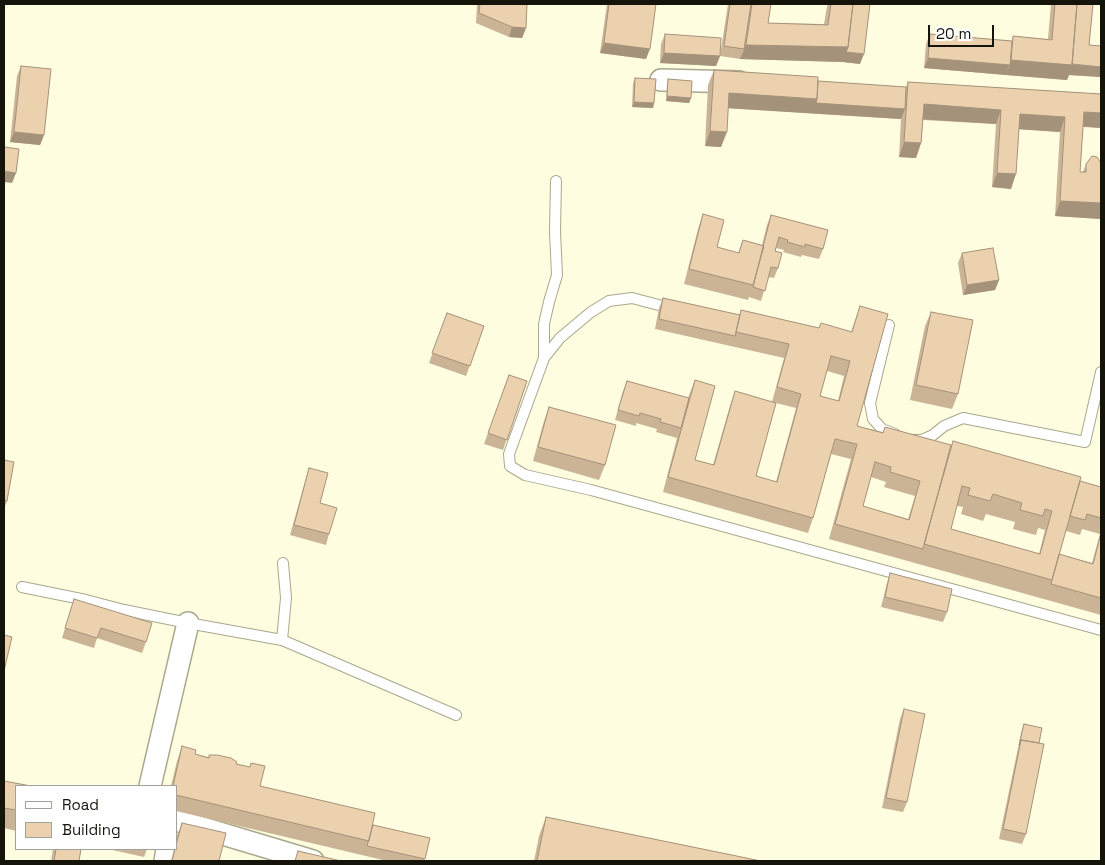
<!DOCTYPE html>
<html>
<head>
<meta charset="utf-8">
<style>
  body { margin:0 }
  #map { position:relative; width:1105px; height:865px; overflow:hidden; background:#fefde0; font-family:"Space Grotesk",sans-serif }
  canvas { display:block }
  .frame { position:absolute; inset:0; border:5px solid #15140a; pointer-events:none }
  .legend { position:absolute; left:15px; top:785px; width:162px; height:65px; box-sizing:border-box; background:#fff; border:1px solid #a1a19d; margin:0; padding:6px 9px; list-style:none; font-size:15px; color:#15140a }
  .legend li { display:flex; align-items:center; gap:10px; height:25px }
  .legend b { width:25px; border:1px solid #a1a19d }
  .scale { position:absolute; left:928px; top:25px; width:66px; height:22px; box-sizing:border-box; border:2px solid #15140a; border-top:0; padding-left:6px; font-size:15px; line-height:18px; white-space:nowrap; color:#15140a; -webkit-text-stroke:4px #fff; paint-order:stroke }
</style>
</head>
<body>
<div id="map">
<canvas width="1105" height="865"></canvas>
<div class="frame"></div>
<ul class="legend">
<li><b style="height:6px;background:#fff"></b>Road</li>
<li><b style="height:14px;background:#ecd1af"></b>Building</li>
</ul>
<div class="scale">20 m</div>
</div>
<script>
const c = document.querySelector('canvas').getContext('2d');
c.lineJoin = 'round';
const shape = rows => new Path2D(rows.map(r => 'M' + r).join(''));
function trace(path, color, width, dash) { c.strokeStyle = color; c.lineWidth = width; c.lineCap = dash ? 'butt' : 'round'; c.setLineDash(dash || []); c.stroke(path); }
function fillPath(path, color) { c.fillStyle = color; c.fill(path, 'evenodd'); }
const service = shape([
  [674,309,632,298,609,301,591,312,560,338,544,358,509,454,510,466,525,475,591,490,1101,630],
  [889,325,870,403,873,419,882,429,895,434],
  [544,358,544,324,549,302,557,275,555,232,556,181],
  [913,440,922,440,933,435,944,426,963,418,1085,442,1101,372],
  [22,587,86,600,124,610,188,623,282,640,456,715],
  [282,640,286,598,283,563]
]);
const minor = shape([
  [661,80,739,82],
  [150,786,188,623],
  [176,820,313,861],
  [165,861,167,849]
]);
trace(service, '#a9a88d', 12);
trace(minor, '#a9a88d', 24);
trace(service, '#fff', 10);
trace(minor, '#fff', 21);
fillPath(shape([
  [477,4,527,4,526,28,522,38,509,37,476,23],
  [607,4,656,4,646,59,600,53],
  [728,4,771,4,768,23,824,24,827,7,828,4,870,4,860,64,843,62,740,59,720,56],
  [1051,4,1093,4,1089,45,1101,46,1101,77,1069,75,1067,80,924,68,926,44,930,34,1012,41,1013,36,1048,39],
  [665,34,720,56,716,66,660,63,661,44],
  [21,66,44,135,40,145,10,142,17,76],
  [714,70,818,81,906,87,908,82,1101,94,1101,128,1083,127,1080,172,1083,172,1086,164,1101,163,1101,219,1055,216,1060,132,1019,129,1011,189,992,187,996,124,923,120,921,143,916,158,899,157,901,119,728,108,721,147,705,146,708,85],
  [635,78,654,103,653,108,632,107,633,83],
  [668,79,691,98,689,103,666,101,667,84],
  [703,214,717,247,738,253,743,240,762,245,767,225,771,215,823,249,819,259,802,255,801,257,783,252,784,250,776,248,775,251,778,268,774,278,768,277,761,301,749,297,748,300,684,284,698,229],
  [962,253,999,280,995,290,963,295,958,263],
  [663,298,740,315,741,310,819,328,851,332,860,306,857,426,883,432,885,427,1101,487,1101,615,829,539,851,459,831,454,813,518,808,533,663,492,677,438,656,432,657,429,636,423,636,426,615,420,623,391,627,381,688,398,695,380,695,460,713,465,730,406,735,391,772,402,784,358,655,329,659,308],
  [827,371,844,376,838,401,820,396],
  [776,403,796,408,776,482,756,476],
  [871,477,886,482,884,487,915,496,908,519,863,506],
  [957,506,963,507,961,514,983,521,986,514,1015,522,1013,529,1036,535,1038,528,1045,530,1039,554,951,529],
  [1082,529,1100,534,1092,563,1059,554,1066,531,1080,535],
  [931,312,958,394,952,409,910,400,925,326],
  [447,313,484,326,466,376,429,363],
  [509,375,527,381,503,450,484,444],
  [549,407,605,465,599,480,533,461,544,421],
  [4,460,7,501,4,509],
  [309,468,329,534,326,545,290,535,306,478],
  [890,573,947,612,943,622,881,607,887,583],
  [74,599,146,642,142,653,97,638,94,648,62,638],
  [904,709,907,802,903,812,882,808,900,719],
  [1024,724,1026,834,1022,844,999,839,1022,729],
  [182,746,195,754,250,767,251,763,260,786,373,825,430,838,424,861,387,861,176,811,176,786,171,786,177,761],
  [4,781,16,786,16,831,4,828],
  [546,817,761,861,534,861,539,836],
  [182,823,219,861,171,861,174,849,176,849,176,838],
  [53,849,81,849,79,861,51,861],
  [108,849,147,849,144,857]
]), '#cbb496');
fillPath(shape([
  [512,27,526,28,522,38,509,37],
  [604,43,650,49,646,59,600,53],
  [746,45,848,47,864,54,860,64,843,62,740,59],
  [664,53,720,56,716,66,660,63],
  [928,58,1010,65,1006,75,924,68],
  [1011,60,1101,67,1101,77,1069,75,1067,80,1006,75],
  [729,93,817,99,905,109,901,119,724,108],
  [667,96,691,98,689,103,666,101],
  [634,102,654,103,653,108,632,107],
  [924,104,1001,110,996,124,918,119],
  [1084,112,1101,113,1101,128,1078,126],
  [1020,114,1065,117,1060,132,1015,129],
  [710,131,727,132,721,147,705,146],
  [14,132,44,135,40,145,10,142],
  [904,142,921,143,916,158,899,157],
  [4,171,16,173,12,183,4,182],
  [997,173,1016,174,1011,189,992,187],
  [1060,201,1101,203,1101,219,1055,216],
  [999,280,995,290,963,295,967,285]
]), '#a5927a');
const building = shape([
  [480,4,527,4,526,28,512,27,479,13,480,4],
  [609,4,656,4,650,49,604,43,609,4],
  [730,4,751,4,744,49,724,46,730,4],
  [752,4,771,4,768,23,828,25,831,4,853,4,848,47,746,45,752,4],
  [853,4,870,4,864,54,846,52,848,47,853,4],
  [1055,4,1077,4,1072,65,1011,60,1013,36,1052,40,1055,4],
  [1077,4,1093,4,1089,45,1101,46,1101,67,1072,64,1077,4],
  [665,34,721,38,720,56,664,53,665,34],
  [930,34,1012,41,1010,65,928,58,930,34],
  [21,66,51,69,44,135,14,132,21,66],
  [714,70,818,77,817,99,729,93,727,132,710,131,714,70],
  [635,78,656,79,654,103,634,102,635,78],
  [668,79,692,81,691,98,667,96,668,79],
  [818,81,906,87,905,109,816,103,817,99,818,81],
  [908,82,1101,94,1101,113,1084,112,1080,172,1086,172,1086,164,1092,156,1097,157,1101,163,1101,203,1060,201,1065,117,1020,114,1016,174,997,173,1001,110,924,104,921,143,904,142,908,82],
  [4,147,19,149,16,173,4,171,4,147],
  [703,214,724,220,717,247,739,253,743,240,764,246,753,285,689,269,703,214],
  [771,215,828,230,823,249,805,244,805,247,787,242,788,240,779,237,775,251,782,253,778,268,771,267,765,291,753,287,771,215],
  [993,248,999,280,967,285,962,253,993,248],
  [663,298,740,315,735,336,659,319,663,298],
  [860,306,888,314,857,426,883,433,885,427,951,445,923,549,835,524,857,444,835,439,813,518,668,477,695,380,715,386,695,460,714,465,735,391,776,403,756,476,777,482,801,394,777,387,789,344,736,332,741,310,819,328,821,323,852,332,860,306],
  [831,356,850,361,839,401,820,396,831,356],
  [875,462,891,467,890,472,920,481,909,520,863,506,875,462],
  [931,312,973,320,958,394,916,385,931,312],
  [447,313,484,326,470,366,432,353,447,313],
  [509,375,527,381,507,440,488,433,509,375],
  [627,381,689,398,681,428,660,422,661,419,640,413,639,416,618,410,627,381],
  [549,407,616,425,605,465,538,447,549,407],
  [953,441,1081,477,1052,580,924,544,953,441],
  [962,486,970,488,968,495,990,501,993,494,1022,503,1020,510,1043,516,1045,509,1052,511,1040,554,951,529,962,486],
  [4,460,14,462,7,501,4,500,4,460],
  [309,468,328,473,320,503,337,508,329,534,294,525,309,468],
  [1080,481,1101,487,1101,518,1087,514,1085,520,1070,516,1080,481],
  [1101,533,1101,598,1051,584,1059,554,1093,564,1101,533],
  [890,573,952,589,947,612,885,597,890,573],
  [74,599,152,623,146,642,101,628,97,638,65,628,74,599],
  [4,635,12,637,4,671,4,635],
  [904,709,925,714,907,802,886,798,904,709],
  [1024,724,1042,728,1039,743,1021,740,1019,745,1024,724],
  [1021,740,1044,744,1026,834,1003,829,1021,740],
  [182,746,196,750,195,754,209,758,209,755,217,755,231,758,237,762,236,764,250,767,251,763,265,766,260,786,375,813,369,841,176,795,176,786,173,786,182,746],
  [4,781,31,786,16,786,16,810,4,808,4,781],
  [546,817,761,861,537,861,546,817],
  [182,823,226,833,219,861,172,861,175,849,176,849,176,845,182,823],
  [373,825,430,838,425,859,367,846,373,825],
  [56,849,81,849,79,861,54,861,56,849],
  [298,851,341,861,295,861,298,851]
]);
fillPath(building, '#ecd1af');
trace(building, '#a5927a', 1);
</script>
</body>
</html>
